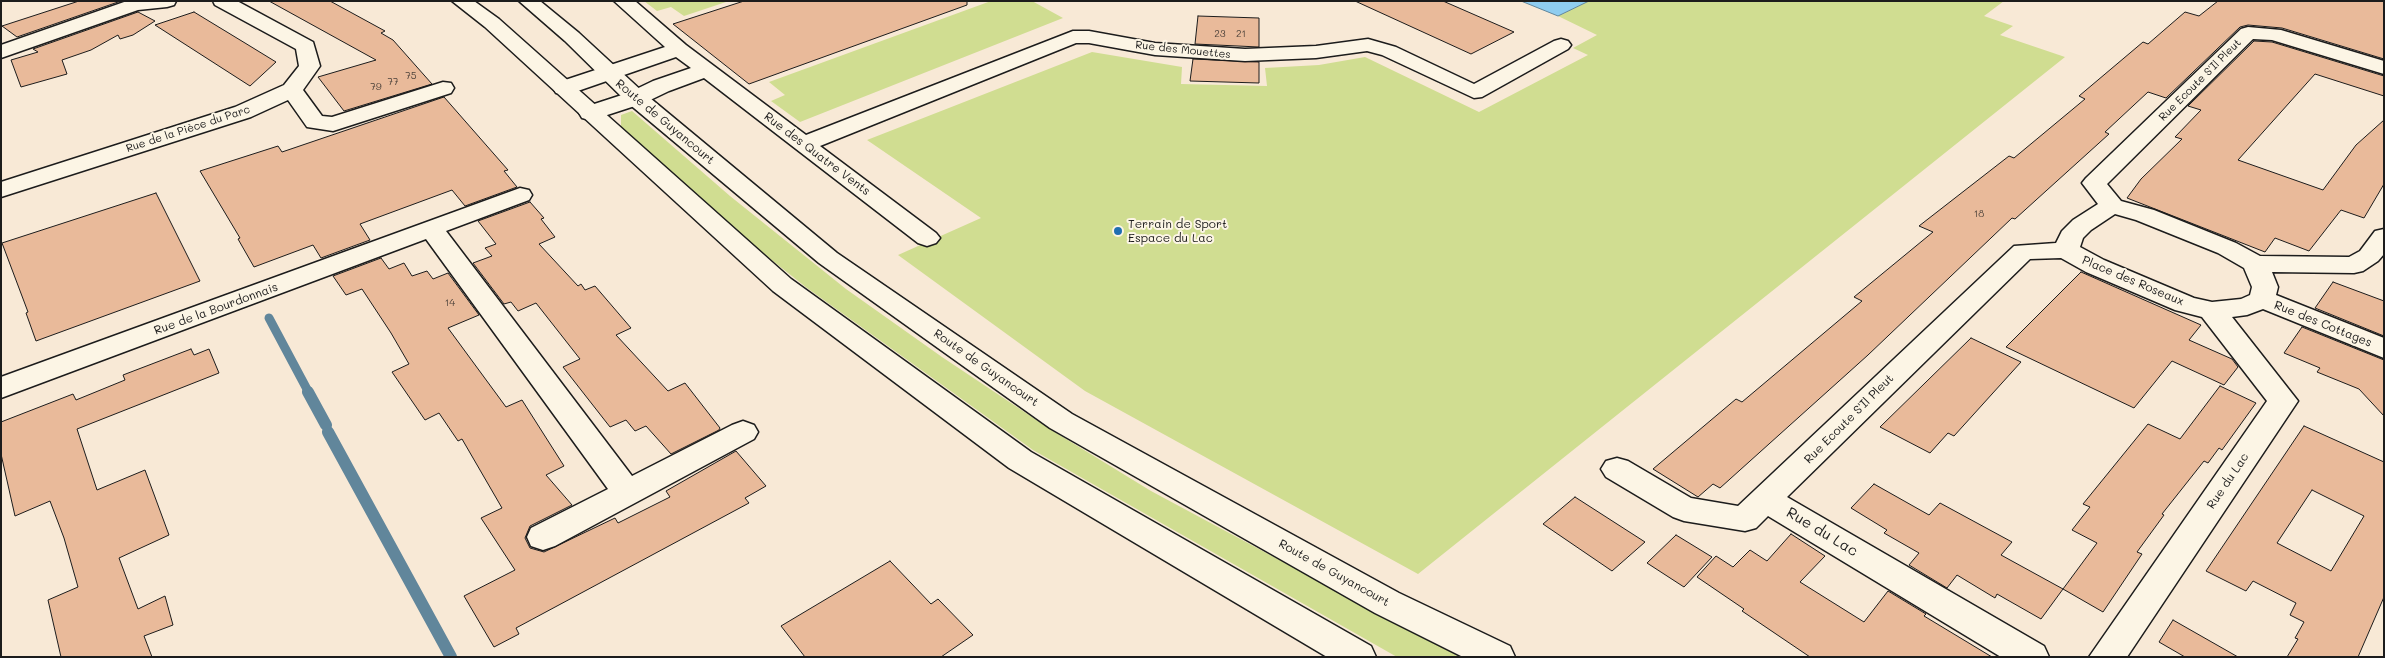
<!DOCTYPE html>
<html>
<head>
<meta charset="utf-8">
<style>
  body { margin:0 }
  #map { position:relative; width:2385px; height:658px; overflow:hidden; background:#f8e9d6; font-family:Mali,sans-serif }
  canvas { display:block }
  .frame { position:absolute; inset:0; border:2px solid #1c1c1c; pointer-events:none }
</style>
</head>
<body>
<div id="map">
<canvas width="2385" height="658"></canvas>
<div class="frame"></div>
</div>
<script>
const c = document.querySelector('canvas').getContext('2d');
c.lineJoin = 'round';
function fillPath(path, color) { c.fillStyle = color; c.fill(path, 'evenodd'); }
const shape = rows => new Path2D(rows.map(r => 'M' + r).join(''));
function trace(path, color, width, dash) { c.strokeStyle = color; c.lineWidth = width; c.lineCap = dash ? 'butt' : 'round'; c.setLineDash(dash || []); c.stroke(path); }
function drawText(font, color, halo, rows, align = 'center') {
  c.font = font + ' Mali,sans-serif'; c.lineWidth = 4; c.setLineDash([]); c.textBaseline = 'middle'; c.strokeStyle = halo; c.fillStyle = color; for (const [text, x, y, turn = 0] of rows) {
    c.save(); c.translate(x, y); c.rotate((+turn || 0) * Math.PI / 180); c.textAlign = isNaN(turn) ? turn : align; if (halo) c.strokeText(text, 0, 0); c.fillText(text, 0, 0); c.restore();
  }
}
fillPath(shape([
  [644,1,729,1,684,16,671,7,657,11],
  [991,1,1032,1,1063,18,800,122,771,101,785,95,769,82],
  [1589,1,2004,1,1984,16,2013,26,2000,35,2065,57,1418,574,1085,391,898,255,981,218,867,140,1092,52,1182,67,1181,84,1267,86,1265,68,1319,65,1365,57,1479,112,1588,55,1573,48,1597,35,1558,16],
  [632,111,730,196,846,289,942,357,1053,431,1151,491,1460,657,1397,657,1033,450,807,288,740,235,621,127,621,115]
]), '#d0dd91');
const water = shape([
  [1521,1,1589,1,1558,16,1521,1]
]);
fillPath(water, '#8fcdf0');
trace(water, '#61869b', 1);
trace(shape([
  [269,318,309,393]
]), '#61869b', 9);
trace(shape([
  [308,392,326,425],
  [328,432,451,657]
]), '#61869b', 12);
const building = shape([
  [79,1,121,1,17,37,2,26,79,1],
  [269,1,330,1,385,31,381,33,393,40,432,84,344,111,318,77,376,60,269,1],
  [744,1,967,1,967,5,749,84,673,24,744,1],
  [1355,1,1443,1,1514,32,1471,54,1355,1],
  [2218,1,2384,1,2384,59,2282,28,2248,25,2240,27,2166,98,2148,92,2105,132,2109,134,2015,219,2012,218,1868,355,1720,488,1713,484,1698,497,1653,469,1736,399,1742,402,1862,301,1854,297,1933,232,1919,226,2009,156,2014,158,2085,99,2079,96,2143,42,2148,44,2185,12,2199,16,2218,1],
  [138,12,155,21,133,35,120,39,118,35,91,50,62,60,67,74,21,87,11,60,38,52,33,49,138,12],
  [194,12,245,43,276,62,250,86,155,25,194,12],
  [1198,16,1259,18,1259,47,1195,44,1198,16],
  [2254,41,2272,42,2384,76,2384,96,2315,74,2238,160,2323,190,2356,145,2384,120,2384,184,2364,218,2341,210,2309,251,2275,238,2265,252,2127,198,2141,179,2182,139,2175,137,2201,110,2188,106,2254,41],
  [1193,59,1259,62,1259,83,1190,81,1193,59],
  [444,97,508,170,504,171,517,187,465,206,452,190,360,224,370,240,321,258,313,245,254,267,238,239,240,238,200,171,278,146,282,152,444,97],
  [156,193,200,281,36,341,26,313,28,312,2,243,156,193],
  [530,202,544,218,541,219,555,237,539,244,578,286,581,284,585,290,595,286,631,328,616,335,668,391,685,383,720,428,719,430,671,454,646,426,635,431,626,420,610,427,563,367,580,359,536,303,518,311,511,302,504,304,473,263,492,256,485,248,496,244,478,221,530,202],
  [381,258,389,269,404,263,412,276,427,271,433,279,448,273,479,315,448,328,506,407,522,400,564,466,546,475,572,505,530,526,525,538,530,548,544,552,615,518,618,523,670,497,666,491,736,451,766,486,745,498,749,503,516,628,519,634,494,647,464,596,515,570,481,518,502,508,462,439,458,441,439,413,425,420,392,372,409,364,391,333,362,289,346,295,333,276,381,258],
  [2081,272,2201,325,2189,340,2232,359,2238,367,2224,385,2172,361,2134,408,2006,347,2081,272],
  [2333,282,2384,301,2384,336,2315,308,2333,282],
  [2302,327,2384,360,2384,416,2359,389,2317,372,2320,368,2284,353,2302,327],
  [1971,338,2021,362,1954,436,1948,433,1930,453,1880,427,1971,338],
  [191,349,194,355,209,349,219,373,77,429,97,490,145,470,169,535,119,558,138,609,165,596,173,625,144,636,152,657,61,657,48,600,78,587,64,538,50,501,15,516,1,454,1,422,73,394,76,400,125,380,123,375,191,349],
  [2220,386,2256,403,2222,450,2219,448,2208,463,2204,461,2162,514,2164,515,2137,552,2142,554,2103,612,2063,589,2097,543,2072,530,2090,507,2083,504,2148,424,2180,439,2220,386],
  [2304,426,2384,462,2384,597,2358,657,2287,657,2298,639,2295,638,2304,622,2290,615,2296,603,2253,581,2246,591,2206,571,2304,426],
  [2312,490,2364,516,2331,571,2277,543,2312,490],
  [1874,484,1929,515,1940,503,2012,542,2001,555,2063,589,2041,619,1997,594,1995,598,1957,575,1947,588,1909,565,1919,553,1884,533,1887,530,1851,508,1874,484],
  [1575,497,1645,542,1612,571,1543,524,1575,497],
  [1791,534,1825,556,1800,582,1864,622,1888,591,1926,614,1924,616,1992,657,1810,657,1742,611,1744,609,1697,577,1716,556,1733,567,1750,550,1767,561,1791,534],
  [1676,535,1712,557,1684,587,1647,563,1676,535],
  [890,561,931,604,938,599,973,635,941,657,805,657,781,626,890,561],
  [2173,620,2238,657,2185,657,2159,642,2173,620]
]);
fillPath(building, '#e9ba9a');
trace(building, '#1c1c1c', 1);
const minor = shape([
  [127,1,176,1,174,5,167,7,138,10,1,58,1,45,127,1],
  [213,1,237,1,313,42,320,66,303,90,322,116,332,117,443,82,451,83,454,88,451,93,333,131,307,127,288,100,251,117,1,197,1,182,235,107,284,85,299,66,296,49,215,5,213,1],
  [614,1,635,1,686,45,806,135,1073,31,1089,31,1155,43,1245,49,1316,46,1368,39,1396,47,1474,84,1554,41,1561,39,1568,41,1571,45,1568,49,1482,97,1474,98,1382,55,1367,51,1316,58,1245,61,1155,55,1089,43,1076,43,820,146,936,233,940,238,936,243,927,246,918,243,704,78,669,91,644,103,598,118,590,120,582,118,579,113,582,108,628,93,653,81,691,68,676,57,572,93,564,94,556,93,553,88,556,83,665,47,614,1],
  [2248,27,2281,30,2384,61,2384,74,2272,40,2253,39,2107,184,2121,201,2154,210,2236,243,2260,256,2349,257,2360,251,2375,231,2384,229,2384,254,2378,261,2363,271,2354,273,2272,272,2278,287,2276,295,2384,338,2384,358,2263,309,2247,315,2232,317,2298,401,2127,657,2089,657,2267,401,2202,317,2175,310,2086,272,2061,258,2030,259,1787,497,2044,646,2049,657,2001,657,1768,516,1756,528,1745,531,1684,521,1673,517,1606,477,1601,469,1606,461,1617,458,1628,461,1691,498,1738,506,2014,246,2056,243,2062,231,2073,220,2098,204,2082,183,2086,178,2241,29,2248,27],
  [2115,214,2136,220,2218,253,2244,268,2252,287,2250,295,2241,299,2212,302,2194,298,2104,260,2080,247,2083,238,2091,230,2115,214],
  [520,188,529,190,532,195,529,200,446,231,632,476,732,425,743,421,754,425,758,432,754,439,555,546,543,550,531,546,527,537,531,528,608,489,426,239,1,398,1,377,520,188]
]);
const secondary = shape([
  [452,1,474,1,499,19,791,279,1031,452,1371,646,1376,657,1327,657,1009,468,773,291,485,27,452,1],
  [519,1,540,1,579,33,644,93,837,253,1072,414,1399,593,1510,646,1515,657,1463,657,1375,613,1050,428,819,263,628,103,565,41,519,1]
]);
trace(minor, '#1c1c1c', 3);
trace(secondary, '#1c1c1c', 3);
fillPath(minor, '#fcf5e5');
fillPath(secondary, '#fcf5e5');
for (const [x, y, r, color] of [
  [1118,231,5,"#1f6fb2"]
]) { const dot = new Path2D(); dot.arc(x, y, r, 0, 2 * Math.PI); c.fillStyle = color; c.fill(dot); trace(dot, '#fcf5e5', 2); }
drawText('10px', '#4f443c', null, [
  ["23",1220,34],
  ["21",1241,34],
  ["75",411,76],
  ["77",393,82],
  ["79",376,87],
  ["18",1979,214],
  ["14",450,303]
]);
drawText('11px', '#1c1c1c', '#fcf5e5', [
  ["Rue des Mouettes",1183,50,6],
  ["Rue Ecoute S'Il Pleut",2200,80,-45],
  ["Rue de la Pièce du Parc",188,129,-18]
]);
drawText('12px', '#1c1c1c', '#fcf5e5', [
  ["Route de Guyancourt",665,122,40],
  ["Rue des Quatre Vents",817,154,37],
  ["Place des Roseaux",2133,281,23],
  ["Rue de la Bourdonnais",216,309,-20],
  ["Rue des Cottages",2323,324,22],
  ["Route de Guyancourt",986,368,35],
  ["Rue Ecoute S'Il Pleut",1849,419,-45],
  ["Rue du Lac",2228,481,-56],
  ["Route de Guyancourt",1334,573,29]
]);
drawText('12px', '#1c1c1c', '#fcf5e5', [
  ["Terrain de Sport",1128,224],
  ["Espace du Lac",1128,238]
], 'left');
drawText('15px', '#1c1c1c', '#fcf5e5', [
  ["Rue du Lac",1822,532,31]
]);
</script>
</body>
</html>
